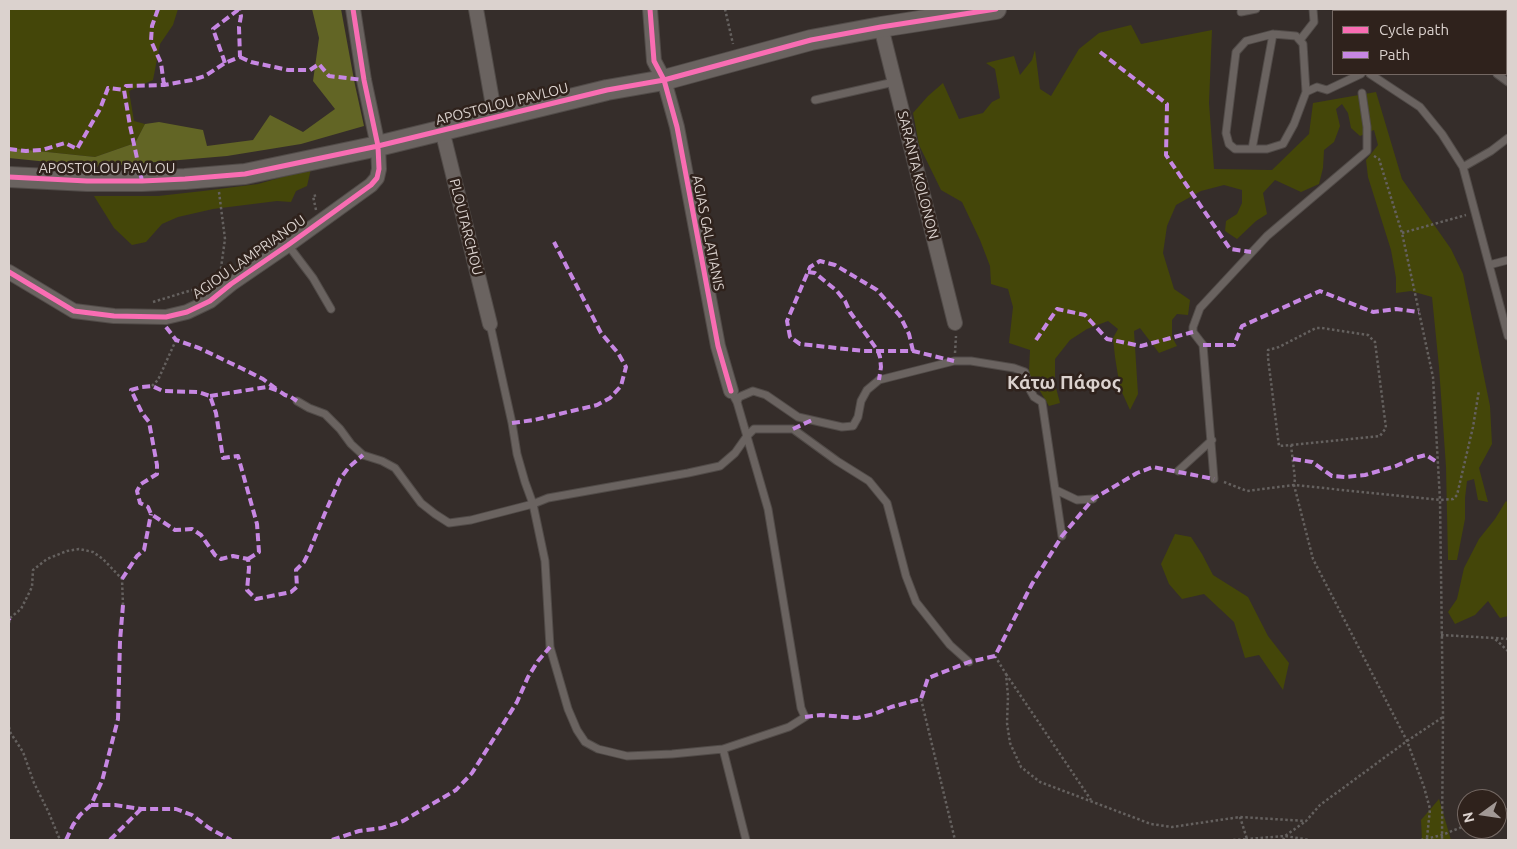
<!DOCTYPE html>
<html>
<head>
<meta charset="utf-8">
<style>
  body { margin:0 }
  #map { position:relative; width:1517px; height:849px; overflow:hidden; background:#352d2a; font-family:Ubuntu,sans-serif }
  canvas { display:block }
  .frame { position:absolute; inset:0; border:10px solid #dbd2ce; pointer-events:none }
  .legend { position:absolute; left:1332px; top:10px; width:175px; height:65px; box-sizing:border-box; background:#2f221c; border:1px solid #746863; margin:0; padding:6px 9px; list-style:none; font-size:15px; color:#dbd2ce }
  .legend li { display:flex; align-items:center; gap:10px; height:25px }
  .legend b { width:25px; border:1px solid #746863 }
  .north { position:absolute; left:1457px; top:789px; width:50px; height:50px; box-sizing:border-box; background:#2f221c; border:1px solid #746863; border-radius:50%; rotate:256deg; font-size:14px; font-weight:700; line-height:20px; text-align:center; color:#dbd2ce }
  .north::after { content:''; display:block; margin:auto; width:18px; height:22px; background:#a19895; clip-path:polygon(50% 0,100% 100%,50% 72%,0 100%) }
</style>
</head>
<body>
<div id="map">
<canvas width="1517" height="849"></canvas>
<div class="frame"></div>
<ul class="legend">
<li><b style="height:6px;background:#f96db3"></b>Cycle path</li>
<li><b style="height:6px;background:#c787e3"></b>Path</li>
</ul>
<div class="north">N</div>
</div>
<script>
const c = document.querySelector('canvas').getContext('2d');
c.lineJoin = 'round';
function fillPath(path, color) { c.fillStyle = color; c.fill(path, 'evenodd'); }
const shape = rows => new Path2D(rows.map(r => 'M' + r).join(''));
function trace(path, color, width, dash) { c.strokeStyle = color; c.lineWidth = width; c.lineCap = dash ? 'butt' : 'round'; c.setLineDash(dash || []); c.stroke(path); }
function drawText(font, color, halo, rows, align = 'center') {
  c.font = font + ' Ubuntu,sans-serif'; c.lineWidth = 5; c.setLineDash([]); c.textBaseline = 'middle'; c.strokeStyle = halo; c.fillStyle = color; for (const [text, x, y, turn = 0] of rows) {
    c.save(); c.translate(x, y); c.rotate((+turn || 0) * Math.PI / 180); c.textAlign = isNaN(turn) ? turn : align; if (halo) c.strokeText(text, 0, 0); c.fillText(text, 0, 0); c.restore();
  }
}
fillPath(shape([
  [9,9,178,9,173,25,160,44,153,80,129,91,134,121,145,124,135,143,95,157,9,148],
  [1131,25,1141,44,1212,30,1209,103,1214,169,1272,170,1309,134,1313,103,1376,92,1402,179,1451,249,1463,274,1490,406,1492,444,1479,468,1488,502,1478,500,1474,479,1467,481,1465,498,1465,519,1457,560,1448,560,1446,467,1439,367,1432,297,1411,291,1396,293,1396,278,1391,250,1368,177,1366,160,1378,145,1374,130,1360,136,1351,128,1348,113,1342,104,1336,109,1340,126,1334,142,1324,150,1323,168,1319,184,1301,192,1275,180,1263,193,1267,214,1256,221,1237,239,1225,231,1226,221,1237,214,1242,203,1242,190,1224,185,1201,191,1176,205,1167,226,1163,253,1174,289,1190,300,1188,315,1177,314,1172,320,1172,337,1177,346,1159,353,1140,328,1134,331,1138,394,1130,410,1120,388,1115,357,1113,338,1118,329,1108,321,1087,329,1070,340,1055,359,1055,384,1060,403,1049,406,1040,391,1030,384,1029,371,1030,350,1009,343,1013,307,1008,289,991,284,990,266,980,240,962,202,941,190,919,145,913,113,928,96,943,83,959,119,983,113,992,102,1000,98,995,69,986,63,1014,56,1020,75,1032,60,1035,50,1040,89,1051,96,1079,49,1099,33],
  [311,169,307,186,296,191,291,202,277,201,213,209,178,217,162,224,146,242,132,245,114,228,94,196,158,196,203,191,258,184],
  [1506,501,1508,503,1508,616,1500,618,1488,601,1475,615,1455,624,1448,612,1457,599,1464,568,1479,539,1495,519],
  [1175,534,1191,537,1202,554,1213,575,1248,597,1268,636,1289,663,1283,690,1259,655,1245,658,1234,622,1204,594,1182,599,1169,584,1161,564],
  [1439,799,1451,840,1422,840,1421,820]
]), '#444609');
fillPath(shape([
  [312,9,341,9,355,85,364,126,301,144,227,156,97,167,9,158,9,148,95,157,135,143,145,124,159,122,203,130,207,146,253,140,270,115,303,132,335,109,313,81,319,38]
]), '#626525');
const lane = shape([
  [1344,11,1345,9],
  [1241,12,1256,9],
  [1300,40,1314,22,1313,9],
  [1370,74,1420,107,1442,134,1463,167,1508,336],
  [1497,74,1508,82],
  [1306,92,1303,44,1296,36,1273,34,1246,41,1236,52,1226,133,1229,144,1235,149,1267,149,1283,144,1294,124,1306,92,1317,87,1327,90,1361,74],
  [815,100,894,82],
  [1252,149,1273,34],
  [1463,167,1491,151,1508,138],
  [288,245,313,278,331,309],
  [1489,265,1508,260],
  [490,324,512,423,517,454,525,482,533,504,545,561,550,647,568,709,577,730,585,742,598,749,627,756,672,754,723,749,789,727,805,717,801,708,768,509,737,402,731,391],
  [297,401,309,408,325,414,340,429,351,444,363,455,382,461,395,468,421,503,435,514,449,523,471,520,533,504,548,498,688,473,720,466,735,453,747,436,754,429,793,429,837,461,869,481,887,503,906,576,916,602,950,645,969,662],
  [737,402,739,397,753,391,766,395,798,417,842,427,853,426,858,417,861,401,867,390,879,380,954,361,971,361,1014,368,1025,372,1029,388,1034,397,1042,402,1062,536],
  [1178,471,1212,440],
  [1214,479,1203,345,1193,332,1193,327,1200,308,1267,236,1367,151,1367,127,1362,93],
  [1056,490,1077,500,1093,499],
  [723,749,746,840]
]);
const street = shape([
  [476,9,495,117],
  [650,9,654,61,664,80,677,127,718,346,731,391],
  [881,27,955,323],
  [442,130,490,324],
  [9,272,74,311,114,316,166,317,187,312,210,301,231,284,288,245,371,185,377,178,379,169,378,146,364,80,353,9]
]);
const secondary = shape([
  [9,177,87,181,142,181,185,179,245,174,378,146,607,90,664,80,811,40,881,27,996,9]
]);
trace(lane, '#514b48', 9);
trace(street, '#514b48', 16);
trace(secondary, '#514b48', 22);
trace(shape([
  [725,9,733,44],
  [1374,156,1379,159,1402,233,1433,377,1440,500,1443,717,1442,840],
  [219,192,225,239,220,275],
  [316,210,313,196,318,195],
  [1402,233,1466,215],
  [153,302,205,286],
  [955,353,956,336],
  [152,386,158,380,176,340],
  [1291,445,1380,436,1386,428,1375,342,1368,335,1322,328,1316,328,1279,347,1268,350,1268,358,1279,446,1291,445,1295,479,1294,485,1313,559,1407,741,1424,787,1430,809,1427,838],
  [1224,482,1247,491,1294,485,1440,500,1453,499,1457,495,1473,427,1479,390],
  [9,623,10,618,21,609,32,587,33,570,47,559,67,551,79,549,93,552,103,559,122,579,123,605],
  [1441,635,1494,638,1508,651],
  [1496,638,1508,639],
  [995,656,1006,674,1008,696,1007,723,1010,743,1021,767,1040,782,1151,824,1172,827,1240,817,1306,821,1320,805,1407,741,1443,717],
  [1006,674,1091,800],
  [921,699,955,840],
  [9,727,10,732,23,752,34,783,48,811,60,840],
  [1497,813,1508,809],
  [1233,840,1247,839,1240,817],
  [1246,840,1247,839,1285,836,1310,840],
  [1283,840,1285,836,1306,821],
  [1421,840,1442,835,1467,825]
]), '#65615f', 2.5, [2.5, 2.5]);
trace(lane, '#6a6360', 7);
trace(street, '#6a6360', 14);
trace(secondary, '#6a6360', 20);
trace(shape([
  [158,9,152,26,151,41,161,63,164,85],
  [1100,52,1167,104,1166,155,1230,249,1251,252],
  [240,57,251,62,288,70,310,70,319,64,329,76,364,80],
  [225,63,213,29,238,10],
  [9,149,26,151,42,150,65,143,77,149,100,109,108,88,124,90],
  [142,181,130,126,124,90,126,86,164,85,192,80,205,76,225,63,240,57,239,27,241,16,239,9],
  [808,272,815,273,837,291,845,301,850,312,878,351,880,357,881,367,879,380],
  [166,327,176,340,199,348,241,368,263,379,279,391],
  [1036,340,1057,309,1085,315,1107,339,1141,346,1193,332],
  [1203,345,1234,345,1242,326,1320,291,1373,312,1396,309,1419,312],
  [913,351,909,334,900,316,877,290,835,265,820,261,810,267,787,321,790,337,800,344,864,351,913,351,954,361],
  [210,396,267,387,279,391,285,395,291,397,297,401],
  [512,423,534,420,597,405,610,398,621,386,626,367,618,353,601,333,554,242],
  [793,429,812,420],
  [1293,459,1312,462,1332,476,1345,477,1365,475,1396,466,1414,458,1426,455,1437,462],
  [248,559,259,552,257,524,238,456,223,458,216,413,210,396,198,392,163,391,152,386,141,387,131,390,142,413,149,422,157,465,157,474,141,484,137,491,140,503,148,507,151,514,175,530,192,529,201,535,215,555,221,559,233,556,248,559,249,568,247,590,256,599,291,592,297,587,296,570,304,562,309,552,325,513,340,479,349,467,363,455],
  [122,579,137,556,144,550,151,514],
  [123,605,120,641,118,719,102,781,91,805,115,805,141,809,176,809,192,815,209,828,231,840],
  [9,619,10,618],
  [805,717,821,715,857,718,874,714,891,707,921,699,928,678,969,662,995,656,1032,584,1062,536,1093,499,1137,473,1153,467,1214,479],
  [66,840,73,825,80,815,91,805],
  [110,840,141,809],
  [332,840,359,831,382,828,403,821,456,790,472,773,517,702,528,677,538,661,550,647]
]), '#c787e3', 4, [8, 4]);
trace(shape([
  [650,9,654,61,664,80,677,127,718,346,731,391],
  [9,177,87,181,142,181,185,179,245,174,378,146,607,90,664,80,811,40,881,27,996,9],
  [9,272,74,311,114,316,166,317,187,312,210,301,231,284,288,245,371,185,377,178,379,169,378,146,364,80,353,9]
]), '#f96db3', 5);
drawText('14px', '#dbd2ce', '#2f221c', [
  ["APOSTOLOU PAVLOU",502,104,-14],
  ["APOSTOLOU PAVLOU",107,168],
  ["SARANTA KOLONON",918,175,76],
  ["PLOUTARCHOU",466,227,76],
  ["AGIAS GALATIANIS",708,233,79],
  ["AGIOU LAMPRIANOU",249,257,-35]
]);
drawText('bold 19px', '#dbd2ce', '#2f221c', [
  ["Κάτω Πάφος",1064,383]
]);
</script>
</body>
</html>
